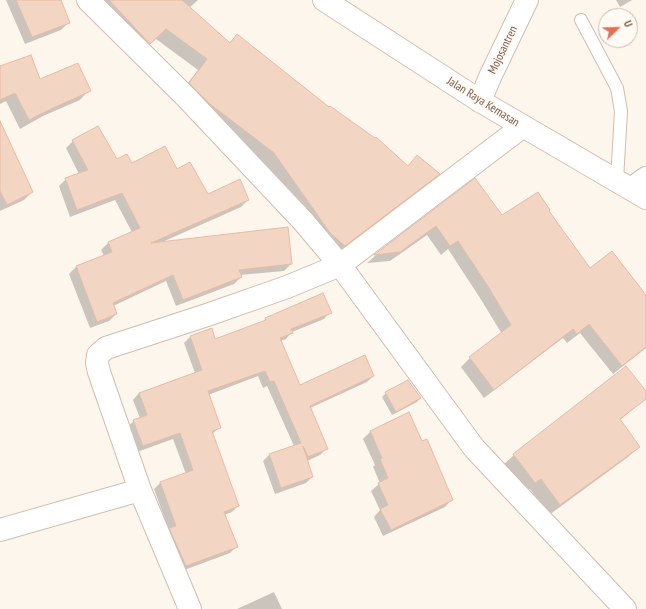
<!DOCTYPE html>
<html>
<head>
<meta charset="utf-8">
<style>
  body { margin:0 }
  #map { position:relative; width:646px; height:609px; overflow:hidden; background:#fdf6ec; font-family:"PT Sans Narrow",sans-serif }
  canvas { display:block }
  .north { position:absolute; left:598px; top:8px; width:40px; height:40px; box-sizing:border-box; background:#fffaf3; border:1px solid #cabbb1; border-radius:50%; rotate:67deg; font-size:11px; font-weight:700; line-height:16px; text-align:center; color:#7a5c4d }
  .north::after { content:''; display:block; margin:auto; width:14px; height:18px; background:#e76f51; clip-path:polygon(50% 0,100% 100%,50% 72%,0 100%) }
</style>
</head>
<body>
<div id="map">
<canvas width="646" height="609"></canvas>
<div class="north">U</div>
</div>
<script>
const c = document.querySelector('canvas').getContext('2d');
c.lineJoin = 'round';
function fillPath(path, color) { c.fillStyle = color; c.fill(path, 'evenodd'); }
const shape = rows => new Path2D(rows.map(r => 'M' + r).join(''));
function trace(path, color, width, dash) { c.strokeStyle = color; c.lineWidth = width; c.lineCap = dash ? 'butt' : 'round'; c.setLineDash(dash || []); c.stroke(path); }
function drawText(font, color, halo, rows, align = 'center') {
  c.font = font + ' "PT Sans Narrow",sans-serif'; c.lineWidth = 4; c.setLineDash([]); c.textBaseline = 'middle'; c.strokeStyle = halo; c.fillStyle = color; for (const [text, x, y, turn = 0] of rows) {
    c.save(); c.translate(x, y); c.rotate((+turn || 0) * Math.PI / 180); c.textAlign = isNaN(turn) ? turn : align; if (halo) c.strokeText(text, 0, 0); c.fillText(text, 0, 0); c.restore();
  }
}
fillPath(shape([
  [6,0,60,0,68,23,61,30,25,44],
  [88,0,198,0,189,8,229,43,237,35,329,108,407,167,418,156,438,174,429,183,334,255,321,243,264,163,200,114,180,93,198,70,156,39,140,53],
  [616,0,632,0,620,7],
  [0,67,40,81,89,90,80,100,43,116,20,129,6,101,0,104],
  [73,141,116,161,132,165,177,170,207,195,248,200,241,207,160,243,291,264,284,271,240,275,241,277,234,284,176,306,166,281,113,306,116,314,109,321,90,328,69,274,77,266,104,256,101,250,108,243,132,232,115,200,70,217,59,186,66,179,79,174,66,148],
  [0,156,32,192,24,200,0,211],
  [475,180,501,217,548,212,590,269,646,297,646,348,613,374,580,333,567,343,563,338,484,398,461,367,470,358,502,334,480,298,448,249,441,255,427,235,390,261,367,263,375,256],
  [323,294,330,312,324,319,292,332,286,339,280,341,299,387,373,376,367,382,310,408,327,448,320,455,307,461,312,477,306,483,275,494,263,461,270,454,294,446,267,386,263,388,258,376,208,395,220,427,212,434,238,506,232,512,224,515,236,547,230,553,179,572,164,535,169,530,154,489,160,483,186,474,173,439,137,452,127,427,134,421,140,418,133,400,139,393,195,373,184,343,190,337,215,340,262,323,265,319],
  [626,367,646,393,646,398,620,420,639,447,628,457,549,515,530,489,524,493,503,465,514,455],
  [386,393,420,398,417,402,392,415,382,397],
  [409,414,422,442,452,499,445,507,383,536,374,517,380,510,371,491,380,483,373,467,375,465,363,439,370,432],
  [274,592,282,609,237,609]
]), '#0003');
const building = shape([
  [16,0,61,0,70,23,32,37,16,0],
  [109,0,182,0,230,43,237,34,329,107,330,106,375,138,376,137,408,166,417,155,440,174,345,246,330,233,274,153,210,104,189,83,207,59,166,29,150,44,109,0],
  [31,55,40,79,78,63,91,91,53,108,29,120,15,93,0,100,0,66,31,55],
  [0,121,33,192,7,205,0,191,0,121],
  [98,126,117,159,127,154,132,163,165,146,177,169,190,162,208,194,240,179,249,200,151,243,288,227,292,264,239,270,242,277,183,300,173,275,113,303,117,314,97,322,76,266,112,252,108,242,140,228,122,193,77,210,65,178,88,170,72,140,98,126],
  [475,178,502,215,538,192,550,210,549,211,590,268,612,251,646,295,646,347,622,366,589,324,577,334,573,329,494,390,469,357,511,325,489,288,458,241,450,246,436,226,400,252,374,255,475,178],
  [323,293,332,313,291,329,293,333,280,338,300,385,365,355,374,376,310,406,328,449,308,457,303,446,313,477,281,488,269,454,301,443,274,381,270,382,265,371,208,391,221,428,212,431,239,506,224,512,238,547,186,566,169,528,176,526,160,482,193,470,180,433,143,446,133,420,147,415,139,393,202,370,190,336,212,328,215,339,266,320,265,318,323,293],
  [626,366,646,391,646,399,620,419,640,447,560,505,541,479,535,483,513,454,626,366],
  [408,380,421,398,396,412,385,392,408,380],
  [409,412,422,441,427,439,453,500,391,530,380,509,388,505,378,483,388,478,380,459,382,458,370,431,409,412]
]);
fillPath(building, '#f3d5c3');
trace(building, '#e6bba3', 1);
const service = shape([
  [581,20,617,88,621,111,617,180]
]);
const minor = shape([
  [480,101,490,77,527,0],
  [631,189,646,178],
  [0,530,140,490],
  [190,609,140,490,99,372,97,363,98,355,106,348,207,315,287,287,340,265,522,127]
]);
const tertiary = shape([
  [88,0,187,98,303,221,340,265,474,448,625,609]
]);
const secondary = shape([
  [324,0,480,101,646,198]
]);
trace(service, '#d1beb0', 14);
trace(minor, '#d1beb0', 24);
trace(tertiary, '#d1beb0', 24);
trace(secondary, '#d6c0b0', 24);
trace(service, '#fff', 12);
trace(minor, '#fff', 22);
trace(tertiary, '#fff', 22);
trace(secondary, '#fff', 22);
drawText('12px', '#7a5c4d', '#fffaf3', [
  ["Mojosantren",503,50,-64],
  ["Jalan Raya Kemasan",483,102,32]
]);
</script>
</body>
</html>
